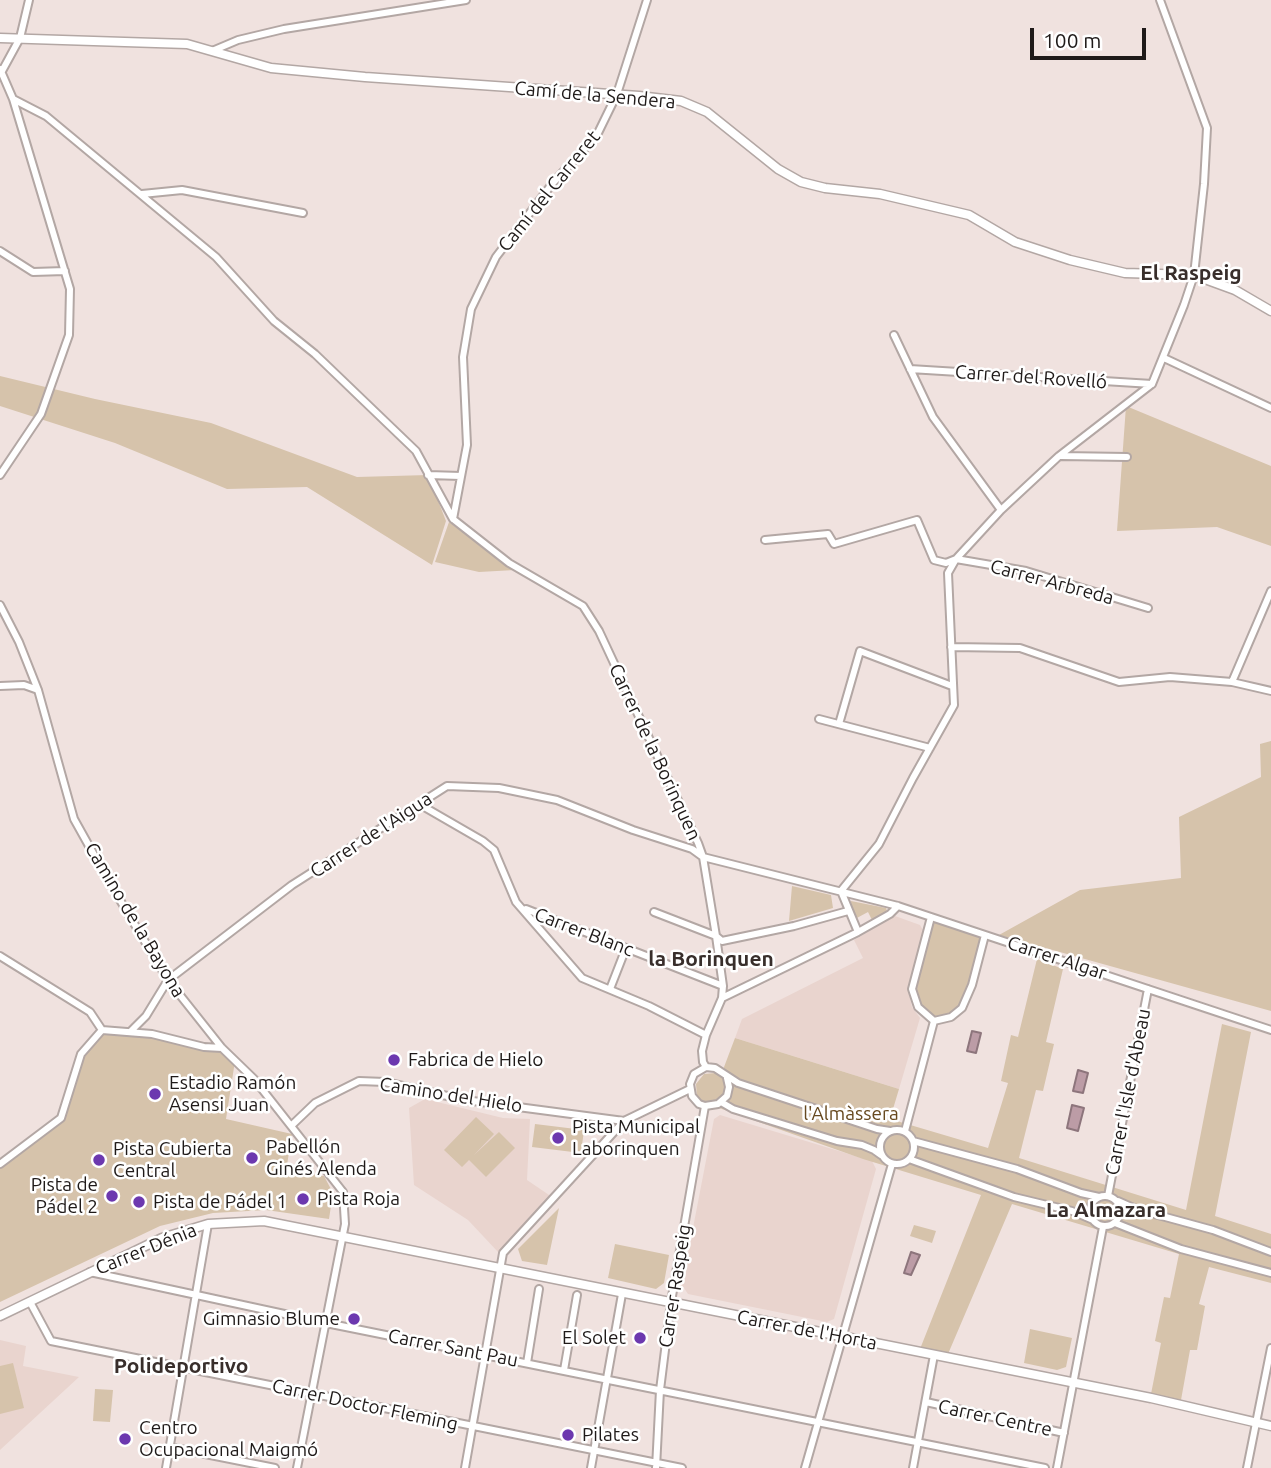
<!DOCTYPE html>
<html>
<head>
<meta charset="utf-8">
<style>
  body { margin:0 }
  #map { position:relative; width:1271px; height:1468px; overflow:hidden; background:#f0e2df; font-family:Ubuntu,sans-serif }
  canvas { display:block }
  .scale { position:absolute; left:1030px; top:28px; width:116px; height:32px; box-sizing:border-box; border:4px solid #1f1a19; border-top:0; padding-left:9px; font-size:21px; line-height:24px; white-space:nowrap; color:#1f1a19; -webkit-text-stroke:5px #fff; paint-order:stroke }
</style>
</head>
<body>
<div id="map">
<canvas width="1271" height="1468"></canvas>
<div class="scale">100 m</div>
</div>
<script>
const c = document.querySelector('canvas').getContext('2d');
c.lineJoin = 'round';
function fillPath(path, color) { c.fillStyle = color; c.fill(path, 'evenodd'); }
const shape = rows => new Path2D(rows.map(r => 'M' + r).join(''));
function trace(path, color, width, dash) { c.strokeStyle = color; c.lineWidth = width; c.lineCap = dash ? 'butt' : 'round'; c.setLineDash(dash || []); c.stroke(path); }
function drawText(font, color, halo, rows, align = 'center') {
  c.font = font + ' Ubuntu,sans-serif'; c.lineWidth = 5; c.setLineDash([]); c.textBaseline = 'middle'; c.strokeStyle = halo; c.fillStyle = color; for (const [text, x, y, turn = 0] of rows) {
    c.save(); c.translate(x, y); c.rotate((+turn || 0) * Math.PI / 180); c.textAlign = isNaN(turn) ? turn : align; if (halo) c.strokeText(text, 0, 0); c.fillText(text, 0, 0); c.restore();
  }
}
fillPath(shape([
  [895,916,920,925,924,932,908,988,912,1007,920,1018,899,1089,735,1038,742,1019,863,958,854,940],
  [425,1099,503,1118,530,1119,527,1180,552,1197,498,1252,468,1220,414,1185,409,1108],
  [720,1115,872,1161,876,1169,834,1319,827,1322,688,1294,682,1285,714,1119],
  [0,1340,26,1346,23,1366,79,1377,0,1450]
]), '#e9d4ce');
fillPath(shape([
  [0,376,95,399,211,423,357,477,428,475,446,521,432,565,307,487,227,489,115,443,0,406],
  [1126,406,1271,466,1271,546,1217,527,1117,531],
  [449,522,515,570,479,572,435,562],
  [1271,741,1271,1011,999,935,1080,890,1181,878,1179,817,1261,777,1260,744],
  [792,886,831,895,833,908,789,921],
  [851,901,886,908,887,911,872,920,868,912,855,919,849,904],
  [931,917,985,935,962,1008,951,1017,934,1021,924,1015,912,989],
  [1037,959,1063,969,1046,1042,1054,1044,1043,1091,1036,1090,1019,1158,1186,1210,1222,1024,1251,1032,1215,1216,1271,1234,1271,1283,1209,1267,1199,1304,1205,1306,1197,1350,1190,1350,1181,1400,1151,1394,1161,1343,1155,1341,1164,1297,1170,1298,1179,1254,1012,1204,948,1354,920,1349,981,1195,863,1159,705,1103,697,1097,696,1084,704,1074,715,1073,721,1075,735,1038,899,1089,890,1119,988,1148,1008,1083,1001,1081,1011,1035,1018,1037],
  [102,1030,131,1031,222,1048,235,1061,226,1119,292,1134,286,1171,324,1176,333,1193,329,1219,266,1210,213,1213,160,1226,0,1302,0,1164,61,1118,81,1054],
  [476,1117,494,1134,474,1155,499,1132,515,1148,486,1177,469,1160,462,1167,444,1150],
  [535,1124,584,1130,581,1153,532,1147],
  [559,1208,547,1265,522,1261,518,1249],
  [914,1225,936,1231,932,1243,910,1236],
  [615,1244,669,1255,664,1283,656,1289,608,1278],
  [1030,1329,1072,1338,1066,1367,1057,1370,1024,1363],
  [13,1363,24,1408,0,1414,0,1366],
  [95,1389,113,1390,110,1422,93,1421]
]), '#d6c3ab');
const water = shape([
  [972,1031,981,1033,976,1053,967,1051,972,1031],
  [1078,1070,1088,1073,1083,1093,1073,1091,1078,1070],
  [1072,1105,1084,1108,1078,1131,1067,1128,1072,1105],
  [911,1252,920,1255,911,1275,904,1273,911,1252]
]);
fillPath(water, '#bc9ca6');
trace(water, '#8d757c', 2);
const minor = shape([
  [647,0,617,94,597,135,552,184,496,257,471,309,463,357,467,445,453,519,509,563,583,606,599,631,698,843,703,857,716,936,723,986,722,998,706,1035,702,1051,703,1062,706,1067],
  [212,51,238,40,284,29,466,0],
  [0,69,13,99,70,289,69,335,41,414,0,475],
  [2,71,20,38,29,0],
  [13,99,46,116,216,257,274,321,315,354,416,451,453,519],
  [142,194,182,190,303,213],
  [0,251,33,272,65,271],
  [894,335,933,417,1001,510],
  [1164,358,1271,408],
  [910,369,1152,384],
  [1061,456,1127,457],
  [428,475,461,476],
  [765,540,828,534,834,544,917,520,934,560,946,563,956,559,1026,571,1148,608],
  [0,605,19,642,38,690,74,819,108,880,168,980,222,1048,254,1079,343,1192,345,1224,297,1468],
  [951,647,1020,648,1119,682,1170,677,1232,682,1271,691],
  [1232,682,1271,591],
  [0,686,24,685,38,690],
  [819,719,930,748],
  [839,724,860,651,952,686],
  [419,804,483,841,494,850,516,902,582,978,649,1006,706,1035],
  [841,891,879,844,913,778,954,705,948,573,956,559,1001,510,1059,456,1152,384,1184,305,1194,275,1204,184,1207,128,1160,0],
  [841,891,858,932],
  [526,909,723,986],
  [654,912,716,936,722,941,794,926,848,911],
  [931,917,912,989,918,1007,934,1021,951,1017,962,1008,972,985,985,935],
  [0,956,90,1012,102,1030],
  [610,989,626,948],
  [722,998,858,932,890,914,898,906],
  [131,1031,146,1016,168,980,292,885,447,786,499,788,557,800,633,830,692,849,703,857,898,906,1271,1030],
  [727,1078,729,1087,727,1096,718,1104,705,1106,699,1104,692,1096,690,1084,694,1074,706,1067,715,1068,738,1083,877,1129,890,1131],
  [721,1102,733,1109,837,1141,862,1145,874,1150,881,1155],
  [291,1126,315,1103,359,1081,385,1082,465,1100,624,1121],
  '880 1147a17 17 0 1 1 34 0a17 17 0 1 1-34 0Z',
  [905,1131,934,1021],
  [913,1141,1017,1169,1081,1193,1099,1197],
  [909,1159,1014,1197,1072,1211,1093,1220],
  [0,1164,61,1118,81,1054,102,1030,152,1034,204,1047,222,1048],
  '1090 1211a15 15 0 1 1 30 0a15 15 0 1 1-30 0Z',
  [1108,1196,1148,989],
  [1118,1201,1136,1209,1213,1230,1271,1252],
  [1115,1223,1181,1249,1271,1273],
  [90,1272,326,1323,1045,1468],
  [30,1302,51,1341,682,1468],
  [527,1363,539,1289],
  [564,1370,577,1295],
  [926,1402,1064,1433],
  [170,1447,275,1468],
  [166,1468,208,1224],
  [465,1468,503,1253,624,1121,690,1089],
  [591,1468,622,1294],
  [656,1468,660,1390,671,1302,705,1106],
  [805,1468,892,1164],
  [913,1468,934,1355],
  [1057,1468,1103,1227],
  [1247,1468,1271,1348]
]);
const tertiary = shape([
  [0,38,187,44,271,68,365,77,639,96,681,101,707,112,778,169,801,182,825,188,880,194,969,215,1015,242,1070,260,1125,273,1194,275,1235,290,1271,311],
  [0,1316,162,1238,208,1224,264,1221,1151,1398,1271,1426]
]);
trace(minor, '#b3a7a4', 10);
trace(tertiary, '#b3a7a4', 11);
trace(minor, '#fff', 6);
trace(tertiary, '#fff', 8);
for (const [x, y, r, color] of [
  [394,1060,7,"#6c38af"],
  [155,1094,7,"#6c38af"],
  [558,1138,7,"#6c38af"],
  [252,1158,7,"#6c38af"],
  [99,1160,7,"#6c38af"],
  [112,1196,7,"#6c38af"],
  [303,1199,7,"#6c38af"],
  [139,1202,7,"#6c38af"],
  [354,1319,7,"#6c38af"],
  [640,1338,7,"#6c38af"],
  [568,1435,7,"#6c38af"],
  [125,1439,7,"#6c38af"]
]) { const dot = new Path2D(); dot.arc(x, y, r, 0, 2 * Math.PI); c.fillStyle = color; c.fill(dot); trace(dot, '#fff', 2.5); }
drawText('19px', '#1f1a19', '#fff', [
  ["Camí de la Sendera",595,95,5],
  ["Camí del Carreret",549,191,-51],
  ["Carrer del Rovelló",1031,377,4],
  ["Carrer Arbreda",1052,582,15],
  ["Carrer de la Borinquen",655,752,65],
  ["Carrer de l'Aigua",371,835,-33],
  ["Camino de la Bayona",135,920,59],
  ["Carrer Blanc",584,932,21],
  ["Carrer Algar",1057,958,18],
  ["Carrer l'Isle d'Abeau",1128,1092,-79],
  ["Camino del Hielo",451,1095,9],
  ["Carrer Dénia",146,1249,-22],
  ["Carrer Raspeig",675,1286,-81],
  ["Carrer de l'Horta",807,1330,11],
  ["Carrer Sant Pau",453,1348,11],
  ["Carrer Doctor Fleming",365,1405,12],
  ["Carrer Centre",995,1418,12]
]);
drawText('19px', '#1f1a19', '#fff', [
  ["Fabrica de Hielo",408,1060],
  ["Estadio Ramón",169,1083],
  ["Asensi Juan",169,1105],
  ["Pista Municipal",572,1127],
  ["Laborinquen",572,1149],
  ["Pabellón",266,1147],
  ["Ginés Alenda",266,1169],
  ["Pista Cubierta",113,1149],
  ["Central",113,1171],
  ["Pista de",98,1185,"right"],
  ["Pádel 2",98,1207,"right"],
  ["Pista Roja",317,1199],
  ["Pista de Pádel 1",153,1202],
  ["Gimnasio Blume",340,1319,"right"],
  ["El Solet",626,1338,"right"],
  ["Centro",139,1428],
  ["Ocupacional Maigmó",139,1450],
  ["Pilates",582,1435]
], 'left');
drawText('19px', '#67491f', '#fff', [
  ["l'Almàssera",851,1114]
]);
drawText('bold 21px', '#382e2b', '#fff', [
  ["El Raspeig",1191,273],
  ["la Borinquen",711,959],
  ["La Almazara",1106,1210],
  ["Polideportivo",181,1366]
]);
</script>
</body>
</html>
